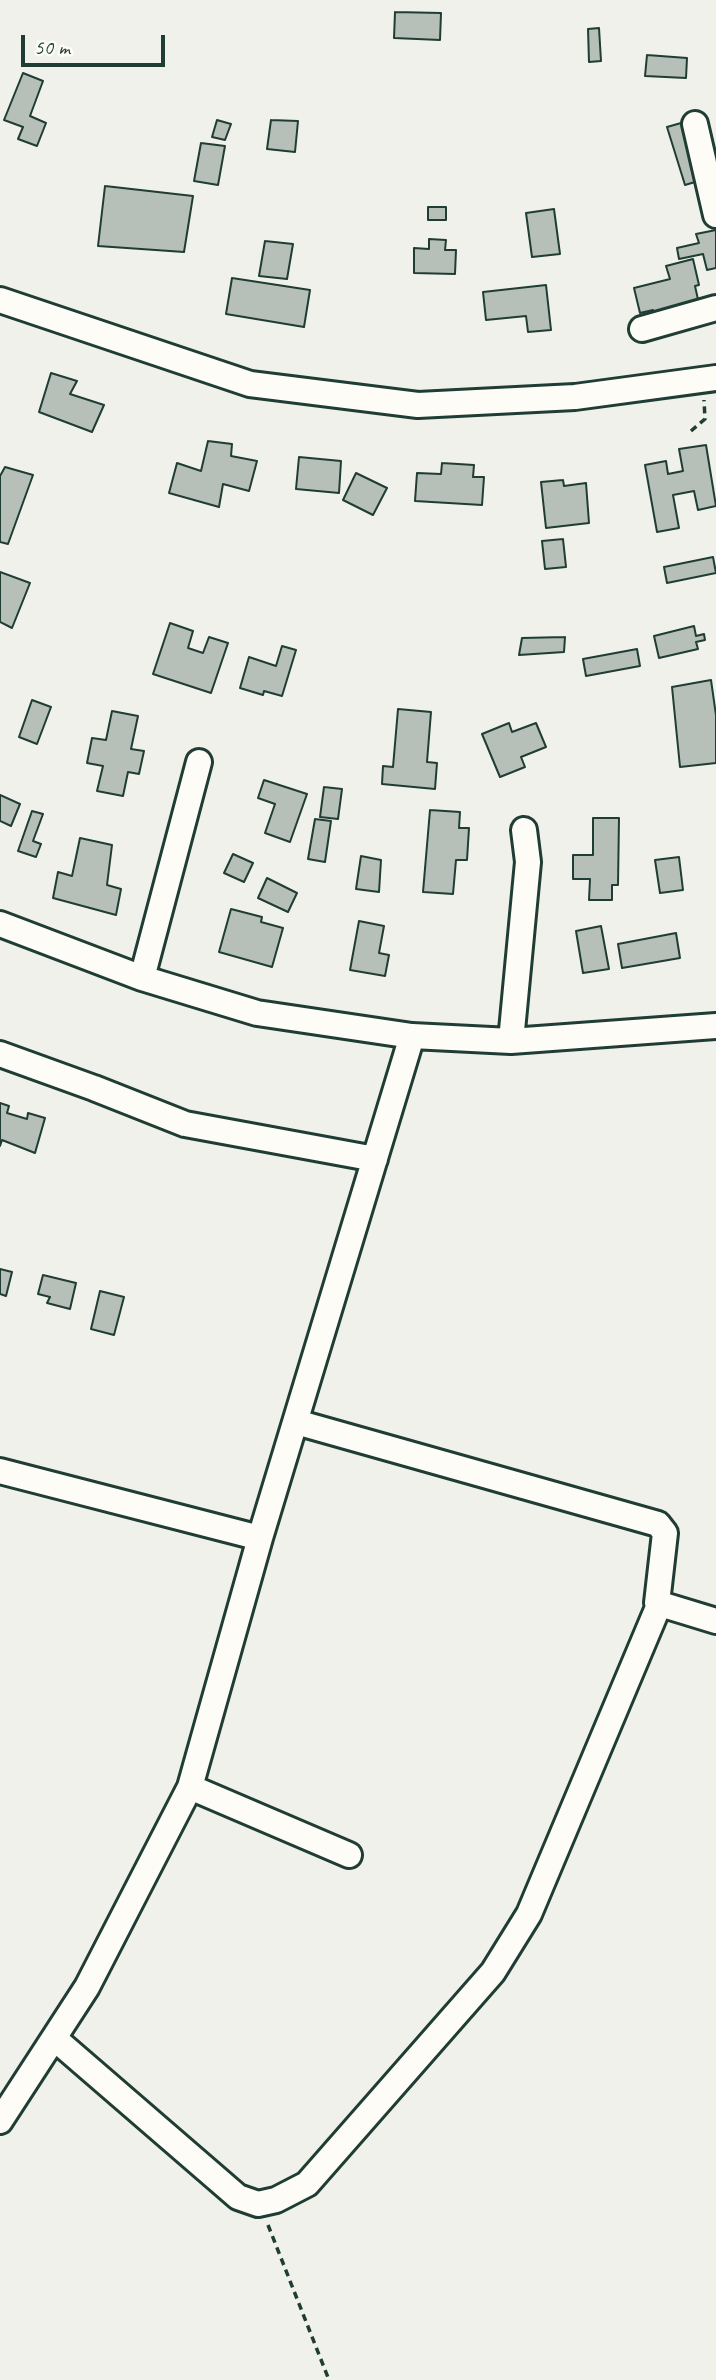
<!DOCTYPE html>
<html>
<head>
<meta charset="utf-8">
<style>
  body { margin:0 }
  #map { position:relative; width:716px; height:2380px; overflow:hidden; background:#f0f1eb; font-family:Caveat,sans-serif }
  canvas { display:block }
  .scale { position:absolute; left:21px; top:35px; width:144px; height:32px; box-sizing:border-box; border:4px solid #1f3d34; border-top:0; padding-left:9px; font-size:21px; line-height:24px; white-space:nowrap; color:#1f3d34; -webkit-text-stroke:5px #fdfcf7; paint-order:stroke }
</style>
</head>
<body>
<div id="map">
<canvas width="716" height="2380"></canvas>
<div class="scale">50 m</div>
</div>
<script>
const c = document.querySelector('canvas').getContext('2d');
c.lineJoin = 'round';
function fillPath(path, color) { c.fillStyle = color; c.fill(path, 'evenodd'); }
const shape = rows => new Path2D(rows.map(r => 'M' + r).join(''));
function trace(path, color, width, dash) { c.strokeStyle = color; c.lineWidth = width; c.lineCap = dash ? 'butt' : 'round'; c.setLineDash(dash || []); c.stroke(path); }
const building = shape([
  [395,12,441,13,440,40,394,38,395,12],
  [599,28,601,61,589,62,588,29,599,28],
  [647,55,687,58,686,78,645,76,647,55],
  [23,73,43,81,30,116,46,123,37,146,18,139,23,127,4,120,23,73],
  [217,120,231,124,225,140,212,137,217,120],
  [271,120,298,121,295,152,267,149,271,120],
  [688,121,705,179,685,185,667,127,688,121],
  [201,143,225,146,218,185,194,181,201,143],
  [105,186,193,196,184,252,98,246,105,186],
  [428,207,446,207,446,220,428,220,428,207],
  [554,209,560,254,532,257,526,213,554,209],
  [716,230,716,268,707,270,703,254,679,259,677,248,699,243,696,234,716,230],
  [429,239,446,240,445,250,456,250,455,274,414,273,414,248,429,249,429,239],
  [265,241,293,244,287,279,259,276,265,241],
  [693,259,699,285,695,286,699,304,653,315,653,310,640,313,634,288,670,279,666,266,693,259],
  [232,278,310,290,304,327,226,314,232,278],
  [546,285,551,330,528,332,526,316,486,320,483,292,546,285],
  [51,373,77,381,70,394,104,405,92,432,39,412,51,373],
  [208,441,232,444,231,456,257,461,249,491,223,484,219,507,169,493,177,463,201,471,208,441],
  [706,445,716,506,698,510,694,491,673,495,679,528,657,532,645,465,666,461,668,474,683,471,679,449,706,445],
  [299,457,341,461,339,493,296,489,299,457],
  [442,463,474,465,473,477,484,477,482,505,415,501,417,473,441,474,442,463],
  [5,467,33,475,8,544,0,542,0,476,5,467],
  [356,473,387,488,373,515,343,500,356,473],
  [563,480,564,486,586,483,589,523,546,528,541,482,563,480],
  [563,539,566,567,545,569,542,541,563,539],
  [713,557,716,573,667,583,664,567,713,557],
  [0,572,30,583,12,628,0,622,0,572],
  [170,623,193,631,188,648,203,653,209,637,228,643,211,693,153,674,170,623],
  [694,626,696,636,704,634,705,640,696,642,698,649,659,658,654,636,694,626],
  [565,637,564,652,519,655,522,638,565,637],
  [282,646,296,650,282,696,264,691,263,695,240,688,249,657,276,666,282,646],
  [637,649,640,666,586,676,583,659,637,649],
  [711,680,716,715,716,763,680,767,672,687,711,680],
  [32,700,51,707,37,744,19,737,32,700],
  [398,709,431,712,427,762,437,763,435,789,382,784,383,766,393,767,398,709],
  [112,711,138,716,131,749,144,751,139,774,128,772,123,796,97,791,103,766,87,763,92,738,106,740,112,711],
  [509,723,512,732,536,723,546,747,521,757,525,767,500,777,482,734,509,723],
  [264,780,307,794,290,842,265,833,275,804,258,798,264,780],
  [324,787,342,789,338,819,320,817,324,787],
  [0,795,20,804,11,826,0,821,0,795],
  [430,810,460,812,459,828,469,828,467,860,456,860,453,894,423,892,430,810],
  [32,811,43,814,33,841,41,844,36,857,18,851,32,811],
  [593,818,619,818,618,885,612,885,612,900,589,900,590,879,573,879,573,855,593,855,593,818],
  [315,819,331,821,325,862,308,859,315,819],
  [80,838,112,845,107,885,121,889,116,915,53,898,58,872,72,876,80,838],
  [233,854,253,863,244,882,224,873,233,854],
  [361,856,381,860,379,892,356,889,361,856],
  [679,857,683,890,660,893,655,860,679,857],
  [267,878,297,893,288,912,258,898,267,878],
  [231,909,262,917,261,922,283,928,272,967,219,952,231,909],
  [359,921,384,926,379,953,389,955,385,976,350,970,359,921],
  [601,926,609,969,583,973,576,931,601,926],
  [676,933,680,958,622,968,618,944,676,933],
  [0,1103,9,1106,7,1113,27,1119,28,1113,45,1118,35,1153,2,1140,0,1146,0,1103],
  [0,1269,12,1272,6,1296,0,1294,0,1269],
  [43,1275,76,1283,70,1309,47,1303,50,1297,38,1294,43,1275],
  [100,1291,124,1297,114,1335,91,1329,100,1291]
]);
fillPath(building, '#b6bfb8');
trace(building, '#1f3d34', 2);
const minor = shape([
  [695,124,716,215],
  [0,300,250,384,418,405,575,397,716,378],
  [642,329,716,308],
  [0,924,142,978,257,1013,412,1036,511,1041,716,1026],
  [142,978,199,762],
  [511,1041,528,862,524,830],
  [0,1054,94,1088,185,1124,375,1159],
  [296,1422,658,1524,665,1533,657,1603,716,1621],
  [0,1471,260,1538],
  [190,1787,349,1855],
  [54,2038,238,2197,258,2204,276,2200,307,2184,493,1972,529,1914,659,1605],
  [0,2121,87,1987,190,1787,260,1538,412,1036]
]);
trace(minor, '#1f3d34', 30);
trace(shape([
  [691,431,705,419,704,400],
  [268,2225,329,2380]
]), '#1f3d34', 3.5, [7, 5]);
trace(minor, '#fdfcf7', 24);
</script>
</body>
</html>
